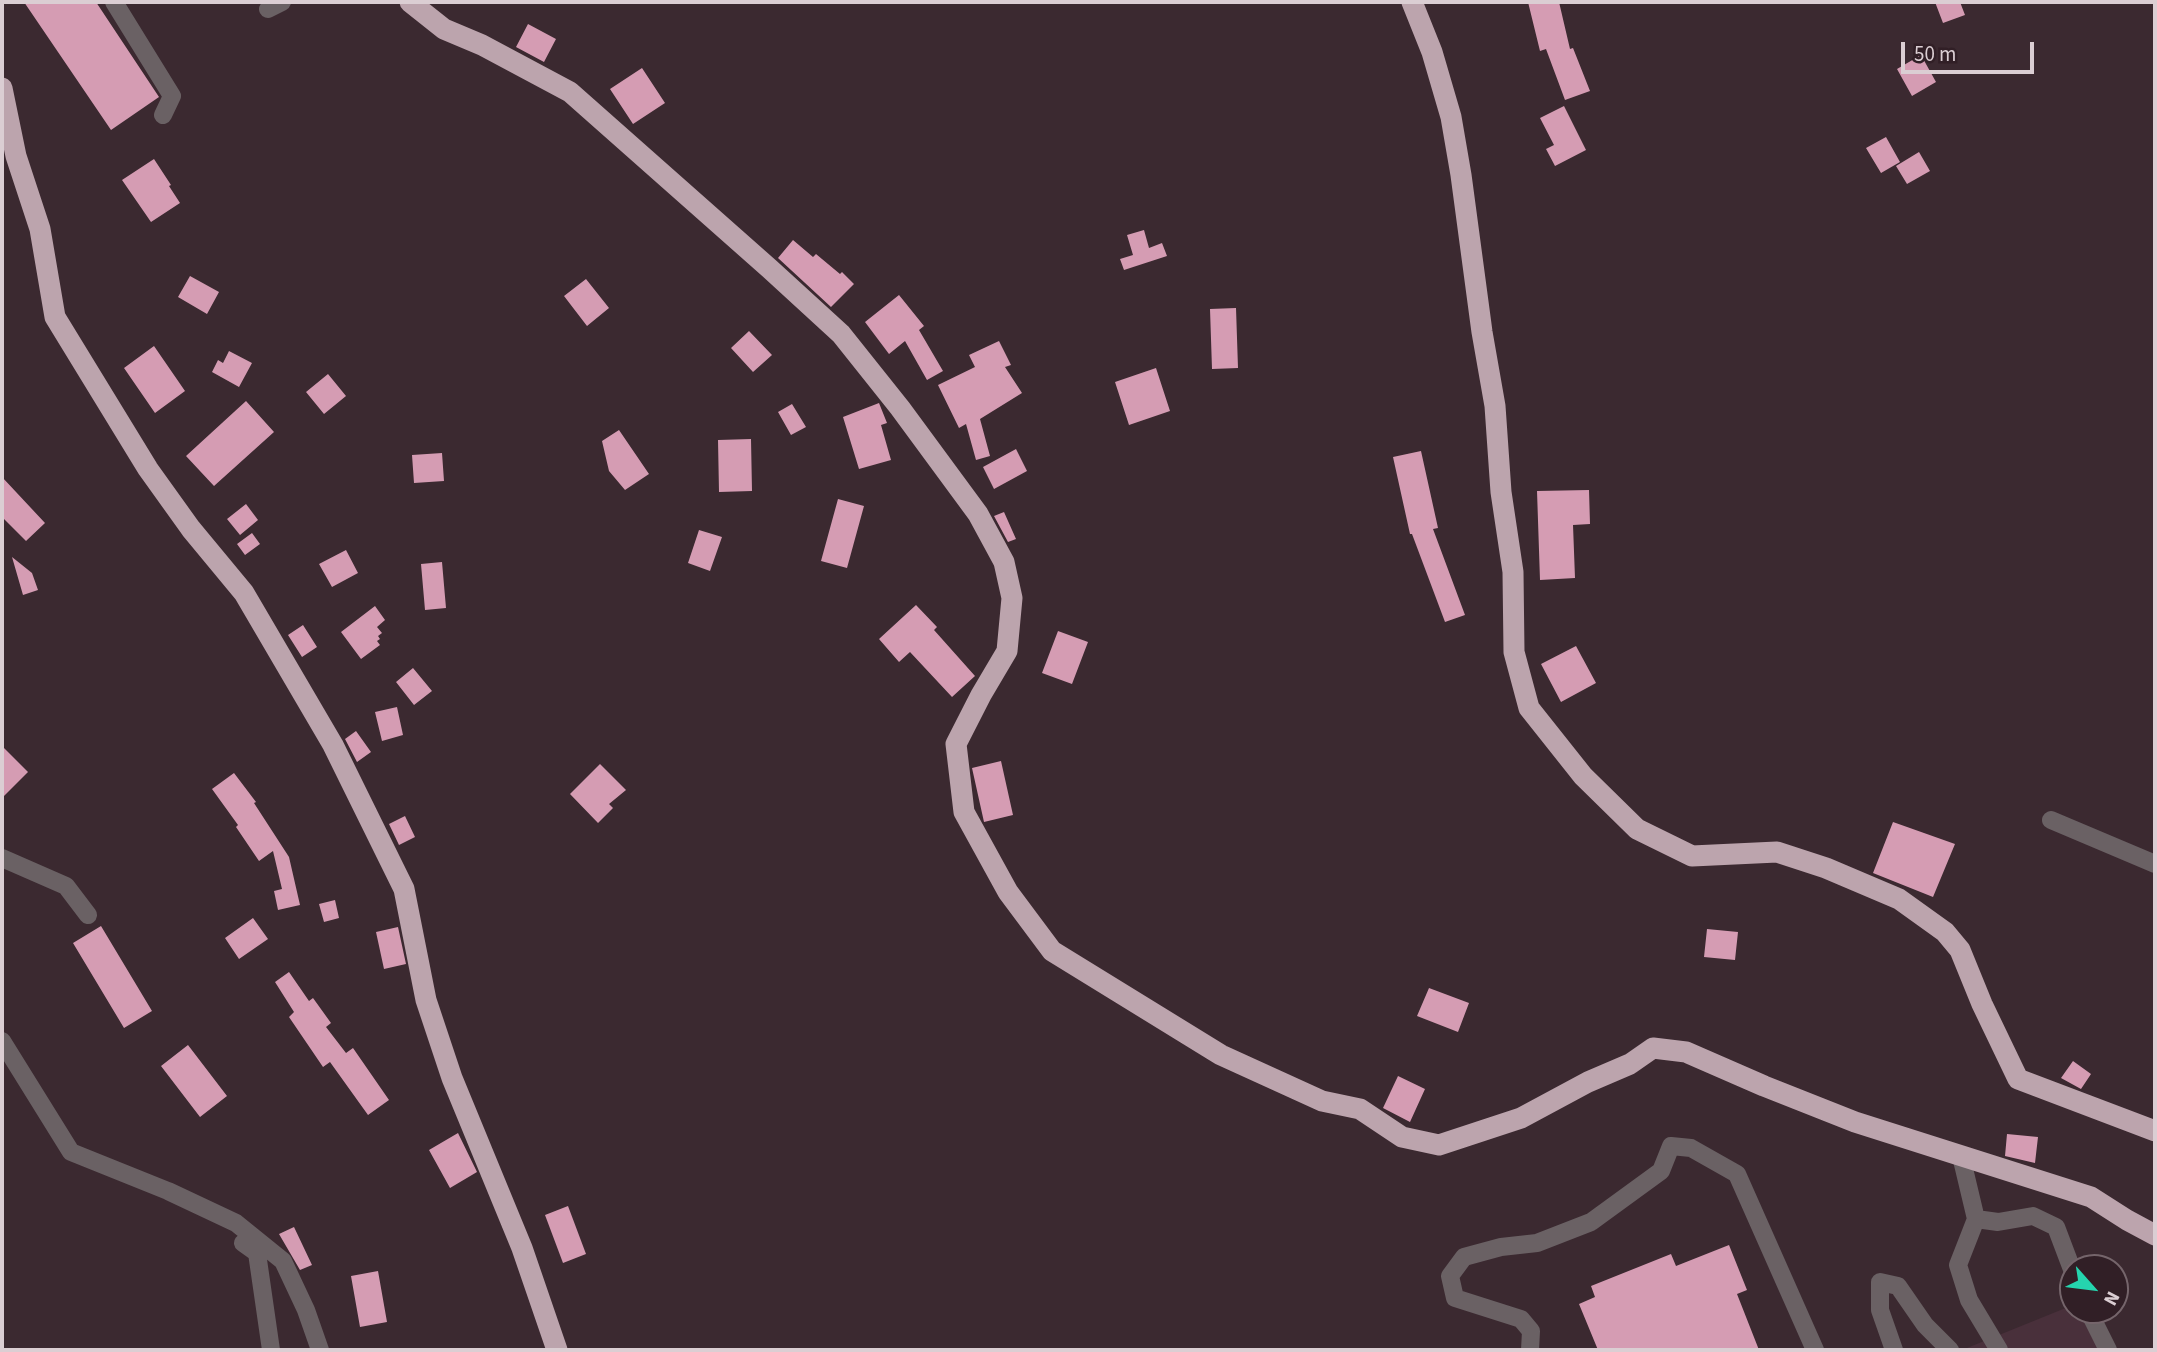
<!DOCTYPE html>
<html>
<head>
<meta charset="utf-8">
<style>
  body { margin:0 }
  #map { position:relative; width:2157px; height:1352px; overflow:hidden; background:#3b2930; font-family:"Source Sans 3",sans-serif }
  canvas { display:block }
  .frame { position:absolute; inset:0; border:4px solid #dbced3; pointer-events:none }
  .north { position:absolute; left:2059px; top:1254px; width:70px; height:70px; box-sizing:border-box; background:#311f26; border:2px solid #75656b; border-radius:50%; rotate:118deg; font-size:19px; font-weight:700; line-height:28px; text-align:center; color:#dbced3 }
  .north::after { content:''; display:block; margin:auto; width:24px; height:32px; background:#25d5ae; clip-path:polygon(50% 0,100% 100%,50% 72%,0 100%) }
  .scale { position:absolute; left:1901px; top:42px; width:133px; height:32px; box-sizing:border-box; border:4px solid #dbced3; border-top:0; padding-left:9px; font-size:21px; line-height:24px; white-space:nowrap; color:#dbced3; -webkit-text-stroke:5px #311f26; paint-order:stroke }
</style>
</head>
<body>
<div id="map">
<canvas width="2157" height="1352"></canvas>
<div class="frame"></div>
<div class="north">N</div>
<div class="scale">50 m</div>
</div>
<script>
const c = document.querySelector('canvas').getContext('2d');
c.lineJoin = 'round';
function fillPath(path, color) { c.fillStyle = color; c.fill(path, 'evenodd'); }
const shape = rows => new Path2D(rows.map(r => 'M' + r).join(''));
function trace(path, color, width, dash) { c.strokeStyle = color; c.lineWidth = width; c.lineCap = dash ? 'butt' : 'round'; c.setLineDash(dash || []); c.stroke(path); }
fillPath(shape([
  [2073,1305,2073,1310,2088,1310,2108,1350,1962,1350]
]), '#49303b');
fillPath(shape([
  [24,2,96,2,159,97,111,130],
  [1528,2,1559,2,1570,49,1573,48,1590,91,1565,100,1546,49,1540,51],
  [1935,2,1960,2,1965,15,1943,23],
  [528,24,556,39,544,62,516,47],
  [1921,55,1936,82,1912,96,1897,69],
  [642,68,665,103,633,124,610,89],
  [1564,106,1586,150,1555,166,1546,149,1554,145,1540,118],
  [1886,137,1900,162,1881,173,1866,148],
  [1919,152,1930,171,1907,184,1896,166],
  [154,159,171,185,169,186,180,203,151,222,122,180],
  [1144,230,1149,248,1162,243,1167,256,1124,270,1120,259,1133,255,1127,235],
  [793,240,813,257,816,254,840,274,842,272,854,284,831,307,778,258],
  [190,276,219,292,207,314,178,297],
  [586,279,609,308,587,326,564,296],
  [899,295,924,326,919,330,943,371,927,380,905,341,889,354,865,322],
  [1236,308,1238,368,1212,369,1210,309],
  [749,331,772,355,753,372,731,348],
  [999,341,1011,365,1005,367,1022,393,980,419,990,456,976,460,966,424,959,428,938,385,975,367,969,355],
  [154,346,185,391,155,413,124,368],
  [229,351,252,363,239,387,212,372,218,360,223,363],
  [1156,368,1170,411,1129,425,1115,382],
  [328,374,346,396,324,414,306,392],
  [246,401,274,432,214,486,186,456],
  [879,403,887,423,881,425,891,460,859,469,843,417],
  [792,404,806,427,791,435,778,412],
  [619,430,649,474,625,490,609,471,602,441],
  [751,439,752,491,719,492,718,440],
  [1016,449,1027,471,994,489,983,467],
  [1421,451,1438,528,1433,529,1465,615,1445,622,1412,534,1410,534,1393,457],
  [442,453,444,481,414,483,412,455],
  [2,477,45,523,26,541,2,517],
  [1589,490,1590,524,1573,525,1575,578,1540,580,1537,491],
  [838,499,864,506,847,568,821,561],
  [246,504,258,520,240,535,227,519],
  [1004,512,1016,539,1008,542,994,516],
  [699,530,722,537,710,571,688,563],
  [252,533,260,544,245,555,237,544],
  [346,550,358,573,332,587,319,564],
  [12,557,32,573,38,590,23,595],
  [442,562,446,608,425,610,421,564],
  [916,605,937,627,934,630,975,676,952,697,910,652,899,662,879,639],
  [375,606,385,620,377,627,382,633,378,636,380,639,377,641,380,645,361,659,341,632],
  [303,625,317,647,302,657,288,635],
  [1058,631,1088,642,1072,684,1042,673],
  [1576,646,1596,683,1561,702,1541,664],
  [413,668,432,691,414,705,396,682],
  [397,707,403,735,382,741,375,712],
  [356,731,371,752,357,762,345,739],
  [2,746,28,772,2,798],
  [1001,761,1013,815,984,822,972,768],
  [600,764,626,790,609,804,613,808,598,823,570,794],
  [234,773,256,802,254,803,289,857,300,905,278,910,274,891,282,889,273,851,259,861,236,827,238,825,212,789],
  [405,816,415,837,399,845,389,824],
  [1893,822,1955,844,1933,897,1873,873],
  [335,900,339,918,324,922,319,904],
  [253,918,268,939,239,959,225,938],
  [101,926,152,1011,124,1028,73,943],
  [398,927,406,964,384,969,376,932],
  [1707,929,1738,932,1735,960,1704,957],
  [289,972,309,1001,313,998,331,1023,326,1027,346,1053,353,1048,389,1100,368,1115,330,1062,323,1067,289,1017,294,1012,275,982],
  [1429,988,1469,1003,1458,1032,1417,1016],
  [188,1045,227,1096,200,1117,161,1066],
  [2073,1061,2091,1074,2081,1089,2061,1078],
  [1398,1076,1425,1089,1410,1122,1383,1108],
  [458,1133,477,1172,450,1188,429,1150],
  [2007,1134,2038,1137,2035,1163,2005,1156],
  [568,1206,586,1254,563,1263,545,1215],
  [294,1227,312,1265,300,1270,279,1234],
  [1729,1245,1747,1290,1737,1294,1759,1350,1598,1350,1579,1304,1595,1297,1591,1286,1671,1254,1676,1266],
  [378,1271,387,1322,360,1327,351,1276]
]), '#d59cb3');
trace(shape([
  [114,2,172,96,163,115],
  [268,9,282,2],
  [2051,820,2155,864],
  [2,858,66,886,88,915],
  [2,1041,71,1152,168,1191,236,1223,283,1261,306,1310,320,1350],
  [1961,1156,1976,1219],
  [243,1243,257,1253,271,1350],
  [2088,1310,2108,1350],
  [1530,1350,1531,1331,1521,1319,1455,1298,1450,1276,1464,1257,1501,1247,1537,1243,1591,1222,1661,1171,1671,1146,1691,1148,1737,1174,1815,1350],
  [1894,1350,1880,1310,1880,1282,1898,1286,1925,1325,1950,1350],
  [1999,1350,1969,1300,1958,1265,1976,1219,1998,1222,2033,1216,2056,1227,2073,1272]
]), '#6a6164', 18);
trace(shape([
  [410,2,444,29,482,45,570,92,770,269,841,334,900,408,978,514,1004,562,1012,598,1007,651,981,695,956,744,964,812,1008,892,1052,951,1221,1055,1322,1101,1360,1109,1402,1137,1439,1145,1521,1118,1588,1082,1630,1064,1653,1048,1686,1052,1764,1086,1855,1122,2091,1197,2127,1220,2155,1235],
  [1412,2,1432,52,1451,117,1461,175,1482,332,1495,406,1501,492,1513,572,1514,652,1529,708,1583,776,1637,829,1692,856,1777,852,1826,868,1899,899,1945,932,1960,950,1982,1004,2018,1079,2155,1131],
  [2,88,16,156,40,229,55,317,148,469,191,529,244,593,333,745,404,889,426,1000,452,1078,522,1248,557,1350]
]), '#bca4ad', 21);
</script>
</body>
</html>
